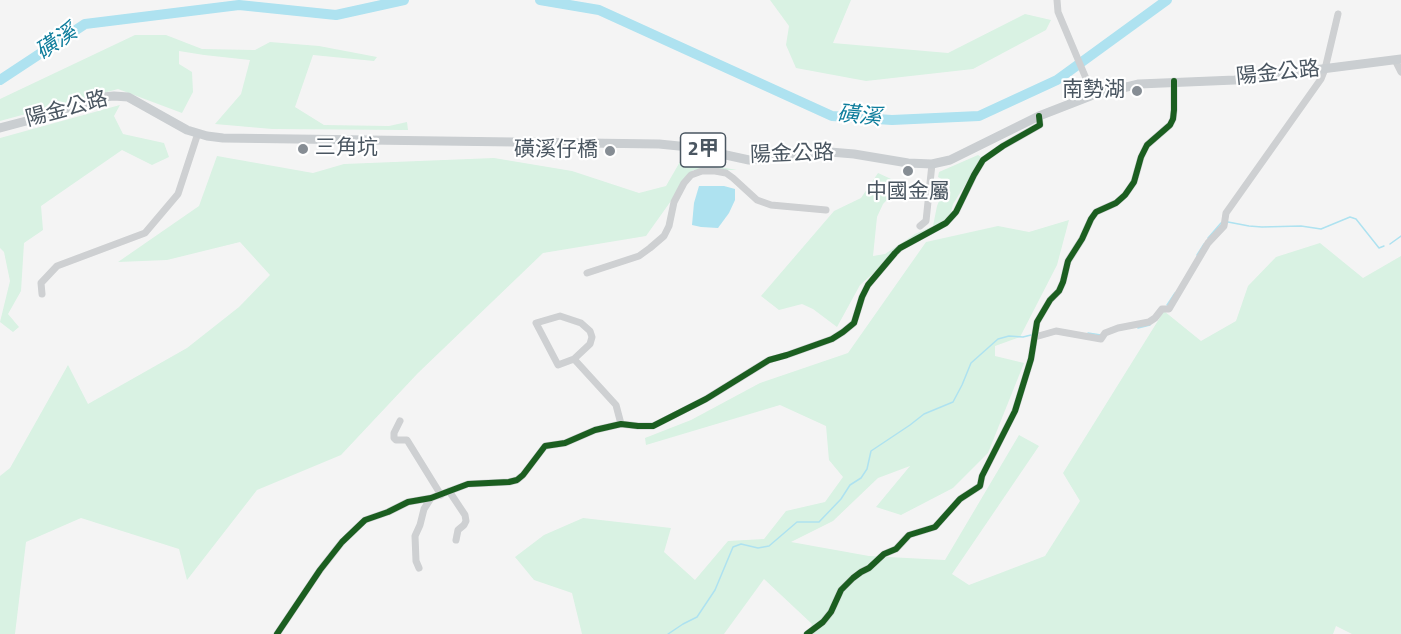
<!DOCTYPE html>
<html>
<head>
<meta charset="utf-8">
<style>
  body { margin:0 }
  canvas { display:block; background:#f4f4f4 }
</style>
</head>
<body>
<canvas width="1401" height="634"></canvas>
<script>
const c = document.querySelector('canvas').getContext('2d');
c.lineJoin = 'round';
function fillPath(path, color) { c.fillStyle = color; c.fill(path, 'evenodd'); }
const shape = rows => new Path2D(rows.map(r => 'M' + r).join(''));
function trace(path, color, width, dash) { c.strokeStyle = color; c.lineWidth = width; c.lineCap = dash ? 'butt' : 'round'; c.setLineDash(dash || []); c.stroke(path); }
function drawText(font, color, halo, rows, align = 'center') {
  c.font = font + ' "Titillium Web","Noto Sans TC",sans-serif'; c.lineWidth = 4.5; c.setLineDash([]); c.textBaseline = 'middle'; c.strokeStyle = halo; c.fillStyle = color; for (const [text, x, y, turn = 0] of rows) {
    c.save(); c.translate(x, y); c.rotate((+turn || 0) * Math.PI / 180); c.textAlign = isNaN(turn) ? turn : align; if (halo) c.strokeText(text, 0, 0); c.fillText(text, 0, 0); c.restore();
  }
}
fillPath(shape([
  [770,0,851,0,833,43,948,53,1025,14,1051,20,1046,30,973,69,866,81,796,68,786,45,789,26],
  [135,35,166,35,202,49,255,50,270,42,319,46,377,57,374,61,313,55,295,107,324,125,389,126,407,122,408,130,272,129,215,124,241,94,250,60,204,55,179,51,179,64,192,72,193,92,182,113,118,89,0,121,0,99],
  [120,105,114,116,123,134,164,143,169,157,152,165,122,150,41,206,43,230,24,243,21,291,8,314,19,327,13,332,0,322,10,281,4,252,0,248,0,138],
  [978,155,981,157,976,168,953,204,950,216,886,262,860,285,837,327,813,309,802,304,779,310,761,296,834,211,861,198,878,173,902,184,883,204,877,217,873,256,885,254,915,234,933,226,937,206,947,182,938,177,939,172],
  [217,156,313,173,344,164,494,158,572,171,639,193,666,186,681,160,737,170,693,170,646,236,543,253,418,373,341,455,257,490,187,580,179,549,81,518,26,542,15,634,0,634,0,476,10,468,68,365,88,404,187,348,239,307,270,275,240,242,167,260,118,262,199,206],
  [1069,220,1057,265,1020,337,995,346,995,356,1024,363,988,453,953,488,901,515,876,507,910,466,878,478,833,521,791,542,869,556,945,560,1019,435,1039,446,952,574,969,585,1045,556,1080,501,1063,473,1164,311,1201,341,1236,321,1248,286,1276,257,1320,243,1363,278,1401,256,1401,634,1352,634,1336,626,1333,634,808,634,812,624,764,579,724,634,582,634,572,593,534,580,515,557,544,535,583,518,671,528,664,552,695,580,728,541,764,539,786,511,825,502,843,477,829,460,826,426,780,405,646,445,645,438,691,420,760,383,848,353,926,242,998,226,1029,232]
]), '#d9f2e3');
fillPath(shape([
  [699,186,724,186,735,189,735,200,729,213,718,228,701,227,692,225,694,203]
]), '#aee2f0');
trace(shape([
  [1228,222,1249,226,1262,227,1301,226,1321,229,1350,217,1356,219,1379,248,1384,246],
  [1208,238,1221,223],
  [1390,244,1401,236],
  [1197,255,1204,244],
  [1167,305,1175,293],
  [1138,328,1150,325],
  [1088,333,1101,335],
  [668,634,683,624,697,617,715,590,733,547,741,544,758,548,769,546,797,522,819,522,841,499,850,485,861,478,867,469,871,451,910,425,924,414,953,402,962,385,971,363,998,339,1009,336,1023,337,1031,335]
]), '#aee2f0', 1.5);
trace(shape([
  [540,0,599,10,832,116,892,120,979,116,1057,80,1167,0],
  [0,80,85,24,239,5,336,15,404,0]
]), '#aee2f0', 10);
trace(shape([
  [1057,0,1058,12,1093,95],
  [1395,60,1401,72],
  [920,226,926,221,932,164],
  [587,273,639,256,650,248,664,236,669,226,674,202,684,183,691,175,702,171,715,171,726,173,733,178,757,200,771,205,826,210],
  [42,294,41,283,57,266,145,233,178,194,198,133],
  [1035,337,1056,331,1101,339,1105,333,1118,328,1149,322,1155,318,1162,309,1169,309,1208,243,1224,226,1226,213,1321,79,1325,69,1338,14],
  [574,359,590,344,592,337,590,331,581,323,560,316,536,323,558,365,574,359,616,405,621,424],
  [400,421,394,433,394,438,396,440,407,440,441,495],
  [449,491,465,515,466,521,464,525,458,530,456,540],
  [419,568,416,561,415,536,420,525,424,509,431,498],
  [277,634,320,570,342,542,365,520,388,512,408,502,431,498,468,484,509,482,517,480,523,475,545,446,565,443,595,430,621,424,638,426,653,426,706,399,769,360,787,355,832,339,843,332,854,323,862,297,868,285,895,253,900,248,946,223,956,212,974,175,983,160,1003,146,1040,125,1039,116],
  [807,634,823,622,831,612,841,590,853,578,861,572,869,568,884,554,896,549,909,535,935,527,960,499,980,486,982,476,1015,411,1031,359,1037,322,1050,300,1059,291,1063,282,1068,261,1082,239,1091,219,1096,212,1116,203,1125,195,1134,182,1141,157,1147,145,1170,125,1173,119,1174,110,1174,81]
]), '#ced0d2', 7);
trace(shape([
  [0,128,30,120,103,97,114,96,128,97,187,130,207,136,223,138,659,144,689,147,749,160,830,152,854,154,908,163,932,164,950,160,1039,116,1093,95,1139,84,1235,80,1401,59]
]), '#caced1', 9);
trace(shape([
  [277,634,320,570,342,542,365,520,388,512,408,502,431,498,468,484,509,482,517,480,523,475,545,446,565,443,595,430,621,424,638,426,653,426,706,399,769,360,787,355,832,339,843,332,854,323,862,297,868,285,895,253,900,248,946,223,956,212,974,175,983,160,1003,146,1040,125,1039,116],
  [807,634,823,622,831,612,841,590,853,578,861,572,869,568,884,554,896,549,909,535,935,527,960,499,980,486,982,476,1015,411,1031,359,1037,322,1050,300,1059,291,1063,282,1068,261,1082,239,1091,219,1096,212,1116,203,1125,195,1134,182,1141,157,1147,145,1170,125,1173,119,1174,110,1174,81]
]), '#1b5e20', 6);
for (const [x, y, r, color] of [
  [1137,91,6,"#868d94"],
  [303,149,6,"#868d94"],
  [610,151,6,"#868d94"],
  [908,171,6,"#868d94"]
]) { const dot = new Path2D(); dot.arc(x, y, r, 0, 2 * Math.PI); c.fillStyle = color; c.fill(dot); trace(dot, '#fff', 2); }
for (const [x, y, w] of [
  [703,150,45]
]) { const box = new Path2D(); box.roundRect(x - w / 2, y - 17, w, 34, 4.5); c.fillStyle = '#fff'; c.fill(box); trace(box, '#4a5661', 1.5); }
drawText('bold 20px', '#4a5661', null, [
  ["2甲",703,150]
]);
drawText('21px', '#4a5661', '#fff', [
  ["陽金公路",1278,74,-6],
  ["陽金公路",67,110,-15],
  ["陽金公路",792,155,-2]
]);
drawText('21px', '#4a5661', '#fff', [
  ["南勢湖",1125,91],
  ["三角坑",315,149,"left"],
  ["磺溪仔橋",598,151],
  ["中國金屬",908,193,"center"]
], 'right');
drawText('italic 22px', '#0c7c9b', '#fff', [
  ["磺溪",57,43,-34],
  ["磺溪",859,117,6]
]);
</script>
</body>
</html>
